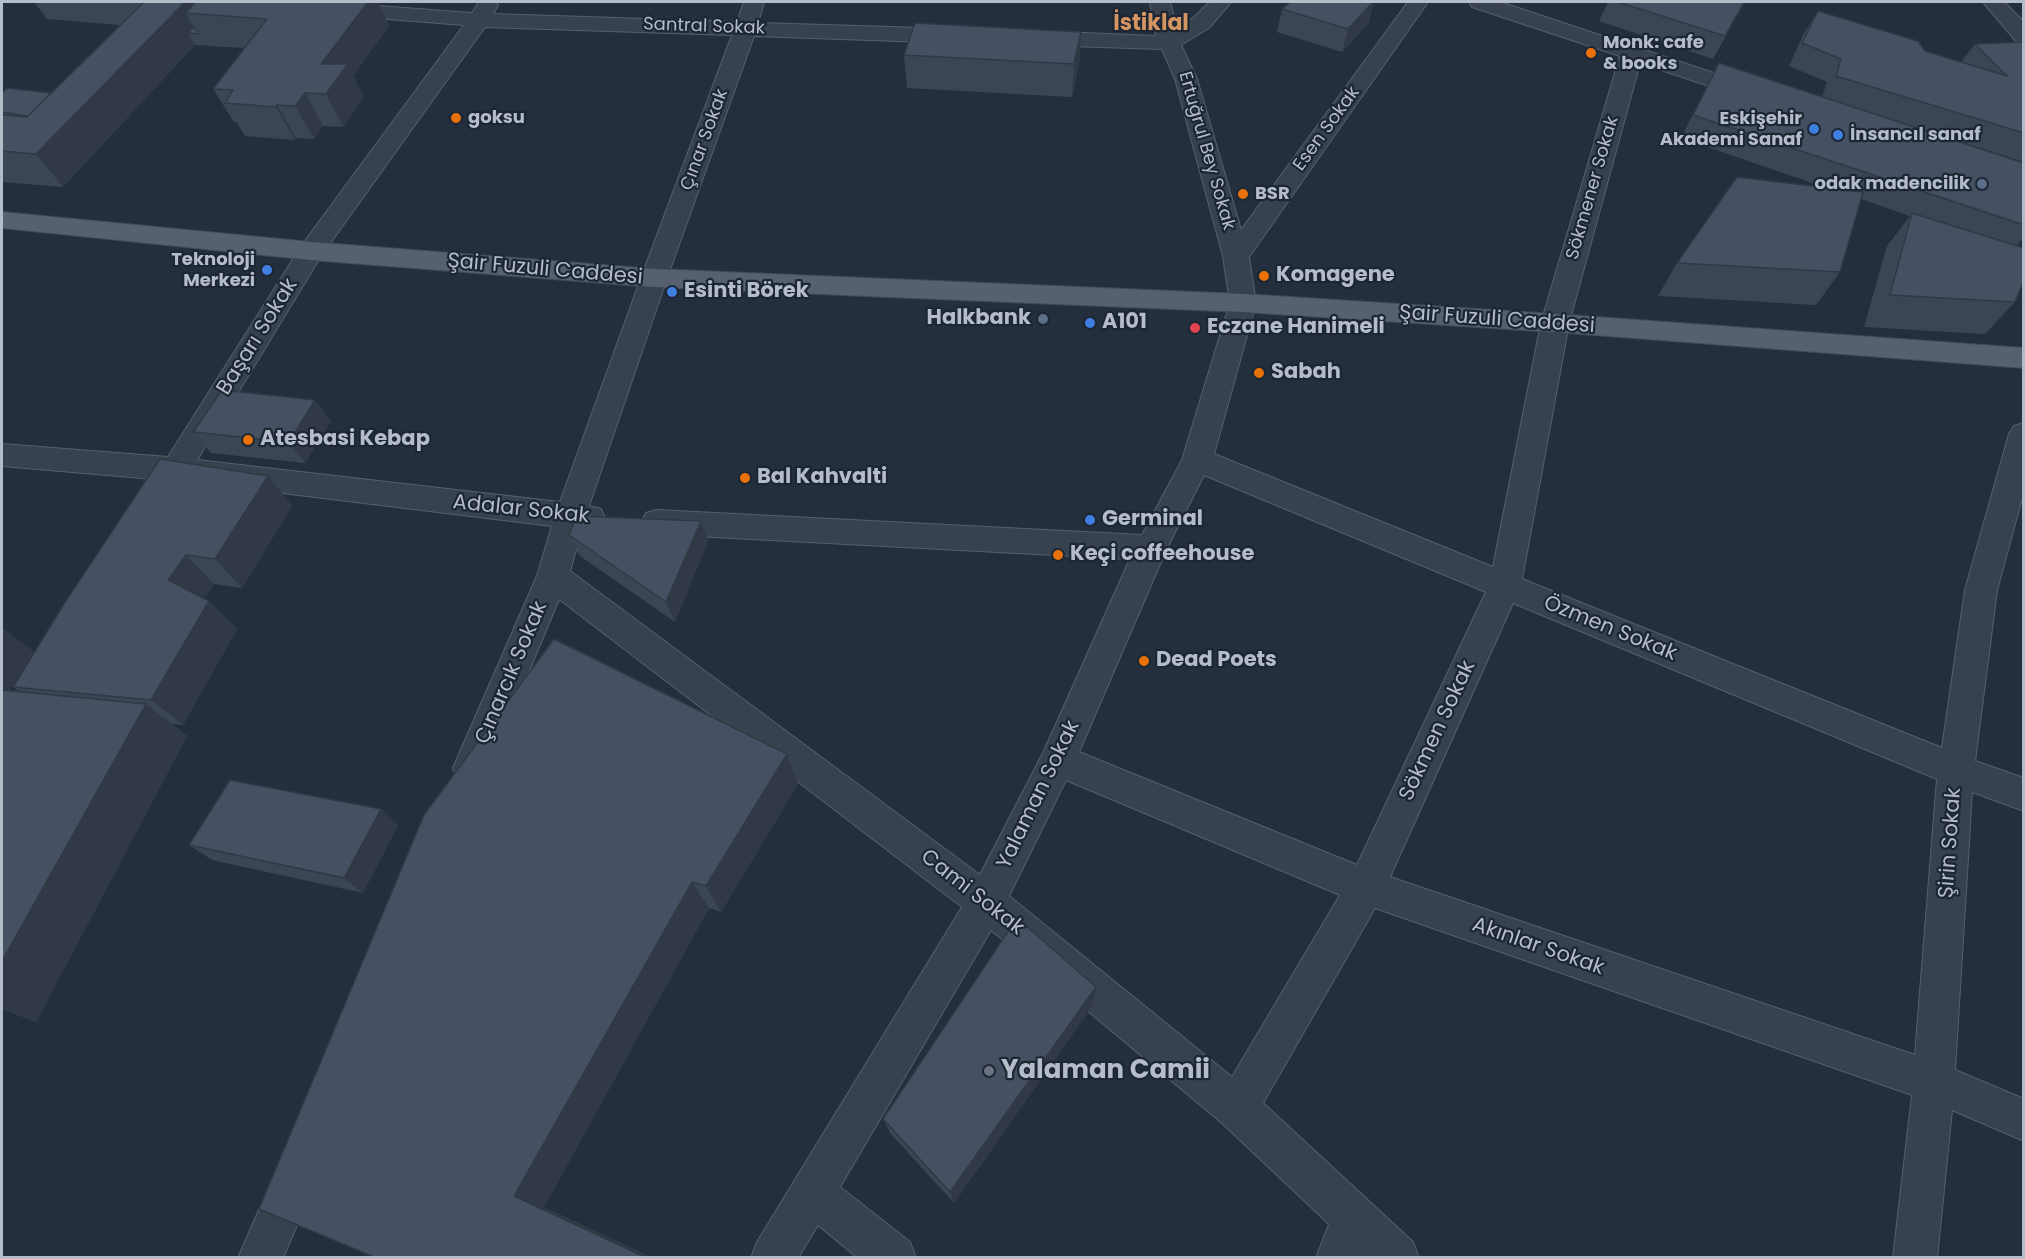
<!DOCTYPE html>
<html>
<head>
<meta charset="utf-8">
<style>
  body { margin:0 }
  #map { position:relative; width:2025px; height:1259px; overflow:hidden; background:#242f3e; font-family:Poppins,sans-serif }
  canvas { display:block }
  .frame { position:absolute; inset:0; border:3px solid #b4bcc9; pointer-events:none }
</style>
</head>
<body>
<div id="map">
<canvas width="2025" height="1259"></canvas>
<div class="frame"></div>
</div>
<script>
const c = document.querySelector('canvas').getContext('2d');
c.lineJoin = 'round';
const shape = rows => new Path2D(rows.map(r => 'M' + r).join(''));
function trace(path, color, width, dash) { c.strokeStyle = color; c.lineWidth = width; c.lineCap = dash ? 'butt' : 'round'; c.setLineDash(dash || []); c.stroke(path); }
function fillPath(path, color) { c.fillStyle = color; c.fill(path, 'evenodd'); }
function drawText(font, color, halo, rows, align = 'center') {
  c.font = font + ' Poppins,sans-serif'; c.lineWidth = 4.5; c.setLineDash([]); c.textBaseline = 'middle'; c.strokeStyle = halo; c.fillStyle = color; for (const [text, x, y, turn = 0] of rows) {
    c.save(); c.translate(x, y); c.rotate((+turn || 0) * Math.PI / 180); c.textAlign = isNaN(turn) ? turn : align; if (halo) c.strokeText(text, 0, 0); c.fillText(text, 0, 0); c.restore();
  }
}
const minor = shape([
  [479,2,495,2,498,5,493,14,737,22,744,2,764,2,758,23,957,29,965,31,968,36,965,41,957,43,754,36,667,278,589,506,601,509,605,518,601,527,590,530,582,529,570,571,980,875,1044,751,1130,559,657,534,646,531,641,522,646,513,657,510,1142,535,1182,460,1230,303,1223,256,1175,79,1162,49,1036,45,1028,43,1025,38,1028,33,1036,31,1156,36,1150,2,1170,2,1177,29,1193,18,1210,2,1231,2,1209,28,1181,45,1197,79,1241,230,1408,2,1428,2,1249,257,1256,303,1214,454,1493,567,1541,323,1620,56,1472,7,1469,2,1500,2,1759,88,1763,93,1759,98,1751,100,1640,63,1569,323,1522,579,1942,748,1965,590,2009,434,2014,426,2024,423,2024,491,1997,590,1975,761,2024,778,2024,811,1972,792,1955,1070,2024,1099,2024,1141,1952,1110,1937,1258,1893,1258,1912,1095,1375,908,1263,1103,1413,1242,1419,1258,1364,1258,1361,1255,1361,1258,1316,1258,1329,1224,1222,1123,991,930,840,1187,910,1242,916,1258,858,1258,818,1225,798,1258,751,1258,757,1242,962,907,559,599,484,779,471,784,458,779,453,768,537,576,552,526,184,481,177,493,166,497,155,493,151,485,154,479,2,466,2,444,168,457,302,245,464,25,337,15,329,14,326,9,329,4,337,3,472,13,479,2],
  [485,27,732,35,641,278,560,502,197,460,321,256,485,27],
  [1204,475,1486,592,1357,865,1079,752,1167,548,1204,475],
  [1513,603,1937,779,1915,1055,1390,877,1513,603],
  [1066,780,1340,895,1232,1077,1009,896,1066,780],
  [1983,2,2004,2,2024,22,2024,42,2016,41,1983,2],
  [295,1155,310,1162,317,1177,283,1258,238,1258,280,1162,295,1155]
]);
const major = shape([
  [2,212,311,242,654,269,1243,294,1555,314,2024,348,2024,368,1555,332,1243,312,654,287,311,260,2,228,2,212]
]);
trace(minor, '#565f6c', 2);
trace(major, '#414a57', 2);
fillPath(minor, '#38414e');
fillPath(major, '#56606e');
fillPath(shape([
  [34,2,378,2,389,26,353,76,364,97,343,127,323,126,314,139,296,138,295,140,245,136,236,122,234,122,213,89,244,48,195,45,63,187,2,182,2,93,51,93,120,25,47,19],
  [1608,2,1745,2,1713,59,1599,21],
  [1282,9,1369,23,1342,52,1277,32],
  [1818,11,1925,51,1961,62,1975,44,2024,42,2024,162,1959,141,2024,163,2024,237,2016,246,2015,302,1985,334,1864,327,1887,246,1910,216,1861,199,1840,272,1816,305,1658,296,1677,263,1827,188,1681,138,1719,63,1822,97,1827,82,1789,66,1804,33],
  [1081,32,1079,65,1072,97,907,88,904,55],
  [315,400,331,421,305,463,211,453,193,432],
  [268,476,292,506,242,588,214,584,204,599,209,601,237,629,183,725,172,724,187,736,36,1022,2,1009,2,628,34,652],
  [25,668,13,687,19,691,9,690],
  [701,521,708,541,675,622,580,556,569,535],
  [787,754,798,784,721,912,709,908,544,1207,651,1257,374,1257],
  [381,809,398,825,363,893,212,860,189,845],
  [1096,987,1091,1008,954,1203,891,1134,883,1119]
]), '#3b4654');
fillPath(shape([
  [185,2,211,2,185,13,198,34,188,33,195,45,63,187,36,154],
  [368,2,378,2,389,26,353,76,364,97,343,127,326,94,321,64],
  [1373,2,1374,2,1369,23,1342,52,1348,29],
  [1081,32,1079,65,1072,97,1074,64],
  [305,93,323,126,314,139,295,106],
  [277,105,296,138,295,140,276,107],
  [315,400,331,421,305,463,289,442],
  [268,476,292,506,242,588,215,559],
  [701,521,708,541,675,622,666,602],
  [186,555,214,584,198,608,168,580],
  [209,601,237,629,183,725,151,700],
  [2,628,35,653,2,701],
  [146,704,187,736,36,1022,2,1009,2,961],
  [787,754,798,784,721,912,706,886],
  [381,809,398,825,363,893,344,878],
  [692,882,709,908,544,1207,651,1257,645,1257,514,1196],
  [1096,987,1091,1008,954,1203,950,1192]
]), '#303945');
const building = shape([
  [144,2,185,2,36,154,2,151,2,115,27,117,144,2],
  [196,2,368,2,321,64,348,64,326,94,305,93,295,106,277,105,276,107,225,103,233,90,213,89,267,19,185,13,196,2],
  [1290,2,1373,2,1348,29,1282,9,1290,2],
  [1618,2,1744,2,1725,36,1618,2],
  [1818,11,1918,41,1925,51,2007,76,1975,44,2024,42,2024,133,1836,76,1841,59,1802,43,1818,11],
  [915,23,1081,32,1074,64,904,55,915,23],
  [194,27,198,34,188,33,194,27],
  [1719,63,2024,163,2024,225,1693,115,1719,63],
  [7,88,51,93,28,116,2,112,2,93,7,88],
  [1737,177,1863,192,1840,272,1677,263,1737,177],
  [1912,213,2024,248,2024,280,2015,302,1890,295,1912,213],
  [222,390,315,400,289,442,193,432,222,390],
  [160,459,268,476,215,559,186,555,168,580,209,601,151,700,13,687,64,604,160,459],
  [577,516,701,521,666,602,569,535,577,516],
  [554,639,787,754,706,886,692,882,514,1196,645,1257,374,1257,259,1209,424,815,554,639],
  [2,690,146,704,2,961,2,690],
  [230,780,381,809,344,878,189,845,230,780],
  [1017,918,1096,987,950,1192,883,1119,1017,918]
]);
fillPath(building, '#455162');
trace(building, '#303945', 1.5);
for (const [x, y, r, color] of [
  [1591,53,6,"#e8710a"],
  [456,118,6,"#e8710a"],
  [1814,129,6,"#3f7fe0"],
  [1838,135,6,"#3f7fe0"],
  [1982,184,6,"#5c6f8a"],
  [1243,194,6,"#e8710a"],
  [267,270,6,"#3f7fe0"],
  [1264,276,6,"#e8710a"],
  [672,292,6,"#3f7fe0"],
  [1043,319,6,"#5c6f8a"],
  [1090,323,6,"#3f7fe0"],
  [1195,328,6,"#e0444e"],
  [1259,373,6,"#e8710a"],
  [248,440,6,"#e8710a"],
  [745,478,6,"#e8710a"],
  [1090,520,6,"#3f7fe0"],
  [1058,555,6,"#e8710a"],
  [1144,661,6,"#e8710a"],
  [989,1071,6,"#6b7280"]
]) { const dot = new Path2D(); dot.arc(x, y, r, 0, 2 * Math.PI); c.fillStyle = color; c.fill(dot); trace(dot, '#1d2633', 2); }
drawText('18px', '#b4bcc9', '#1d2633', [
  ["Santral Sokak",704,27,2],
  ["Esen Sokak",1327,129,-54],
  ["Çınar Sokak",705,140,-70],
  ["Ertuğrul Bey Sokak",1206,151,74],
  ["Sökmener Sokak",1593,188,-74]
]);
drawText('bold 18px', '#b4bcc9', '#1d2633', [
  ["Monk: cafe",1603,43],
  ["& books",1603,64],
  ["goksu",468,118],
  ["Eskişehir",1802,119,"right"],
  ["Akademi Sanaf",1802,140,"right"],
  ["İnsancıl sanaf",1850,135],
  ["odak madencilik",1970,184,"right"],
  ["BSR",1255,194],
  ["Teknoloji",255,260,"right"],
  ["Merkezi",255,281,"right"]
], 'left');
drawText('21px', '#b4bcc9', '#1d2633', [
  ["Şair Fuzuli Caddesi",545,270,5],
  ["Şair Fuzuli Caddesi",1497,320,4],
  ["Başarı Sokak",258,337,-58],
  ["Adalar Sokak",521,510,6],
  ["Özmen Sokak",1610,629,22],
  ["Çınarcık Sokak",512,673,-67],
  ["Sökmen Sokak",1438,731,-65],
  ["Yalaman Sokak",1039,795,-64],
  ["Şirin Sokak",1951,843,-86],
  ["Cami Sokak",972,893,38],
  ["Akınlar Sokak",1538,947,19]
]);
drawText('bold 21px', '#b4bcc9', '#1d2633', [
  ["Komagene",1276,276],
  ["Esinti Börek",684,292],
  ["Halkbank",1031,319,"right"],
  ["A101",1102,323],
  ["Eczane Hanimeli",1207,328],
  ["Sabah",1271,373],
  ["Atesbasi Kebap",260,440],
  ["Bal Kahvalti",757,478],
  ["Germinal",1102,520],
  ["Keçi coffeehouse",1070,555],
  ["Dead Poets",1156,661]
], 'left');
drawText('bold 22px', '#d59563', '#1d2633', [
  ["İstiklal",1151,24]
]);
drawText('bold 26px', '#b4bcc9', '#1d2633', [
  ["Yalaman Camii",1001,1071]
], 'left');
</script>
</body>
</html>
